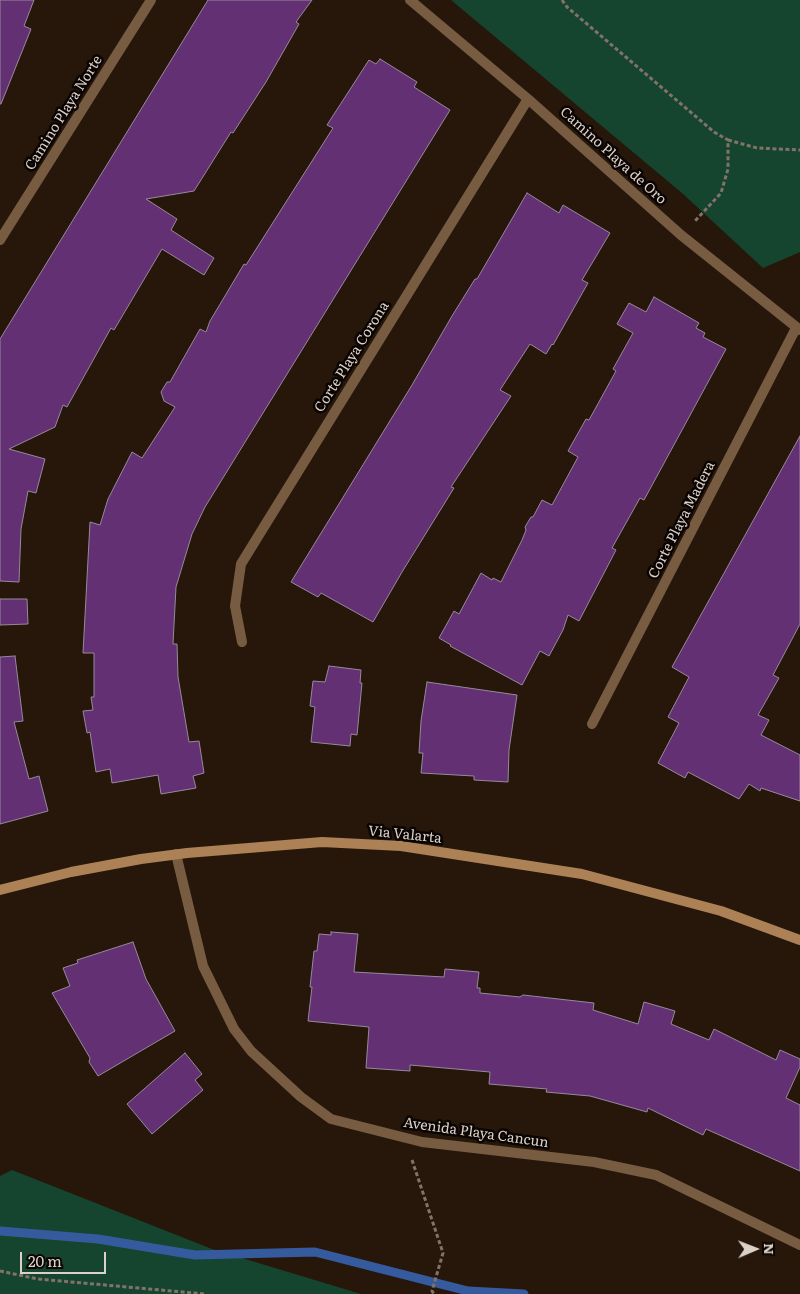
<!DOCTYPE html>
<html>
<head>
<meta charset="utf-8">
<style>
  body { margin:0 }
  #map { position:relative; width:800px; height:1294px; overflow:hidden; background:#27170b; font-family:Literata,serif }
  canvas { display:block }
  .north { position:absolute; left:730px; top:1224px; width:50px; height:50px; -webkit-text-stroke:4px #0a0502; paint-order:stroke; rotate:89deg; font-size:14px; font-weight:700; line-height:20px; text-align:center; color:#dcd1c9 }
  .north::after { content:''; display:block; margin:auto; width:18px; height:22px; background:#dcd1c9; clip-path:polygon(50% 0,100% 100%,50% 72%,0 100%) }
  .scale { position:absolute; left:20px; top:1252px; width:86px; height:22px; box-sizing:border-box; border:2px solid #dcd1c9; border-top:0; padding-left:6px; font-size:15px; line-height:18px; white-space:nowrap; color:#dcd1c9; -webkit-text-stroke:4px #0a0502; paint-order:stroke }
</style>
</head>
<body>
<div id="map">
<canvas width="800" height="1294"></canvas>
<div class="north">N</div>
<div class="scale">20 m</div>
</div>
<script>
const c = document.querySelector('canvas').getContext('2d');
c.lineJoin = 'round';
function fillPath(path, color) { c.fillStyle = color; c.fill(path, 'evenodd'); }
const shape = rows => new Path2D(rows.map(r => 'M' + r).join(''));
function trace(path, color, width, dash) { c.strokeStyle = color; c.lineWidth = width; c.lineCap = dash ? 'butt' : 'round'; c.setLineDash(dash || []); c.stroke(path); }
function drawText(font, color, halo, rows, align = 'center') {
  c.font = font + ' Literata,serif'; c.lineWidth = 5; c.setLineDash([]); c.textBaseline = 'middle'; c.strokeStyle = halo; c.fillStyle = color; for (const [text, x, y, turn = 0] of rows) {
    c.save(); c.translate(x, y); c.rotate((+turn || 0) * Math.PI / 180); c.textAlign = isNaN(turn) ? turn : align; if (halo) c.strokeText(text, 0, 0); c.fillText(text, 0, 0); c.restore();
  }
}
fillPath(shape([
  [451,0,800,0,800,252,763,268,682,193],
  [12,1170,212,1249,361,1294,0,1294,0,1176]
]), '#15452e');
trace(shape([
  [0,1231,98,1239,195,1255,315,1252,468,1291,524,1294]
]), '#355b9e', 9);
const building = shape([
  [0,0,34,0,24,26,31,29,1,104,0,104,0,0],
  [208,0,312,0,296,22,299,24,266,82,233,133,231,132,194,191,146,199,177,219,171,230,214,258,204,275,162,249,114,330,111,328,67,407,63,405,55,427,9,449,45,459,36,493,28,491,21,529,19,582,0,581,0,339,208,0],
  [380,59,417,82,414,87,450,110,205,507,192,534,176,587,173,644,177,644,178,677,189,742,199,741,204,773,193,776,196,788,161,794,158,775,112,783,110,769,96,772,90,732,87,733,83,711,93,710,91,697,94,697,94,653,83,653,90,522,100,525,108,499,132,452,142,458,175,407,164,401,161,392,167,382,170,382,200,329,206,332,210,321,244,264,246,265,333,128,327,125,369,60,376,64,380,59],
  [527,193,559,213,563,205,610,233,582,280,588,283,553,345,552,344,546,354,530,344,500,390,511,396,451,487,454,488,402,572,373,622,321,593,318,597,291,582,412,385,452,316,475,279,477,279,527,193],
  [654,297,699,323,696,328,705,333,703,337,726,349,644,500,640,498,612,548,616,550,579,621,568,615,563,630,549,656,540,651,522,685,450,646,451,645,439,638,454,611,459,614,481,573,492,580,493,578,501,582,522,540,526,530,525,527,531,517,533,517,542,500,552,505,578,457,568,451,586,419,589,420,616,371,613,369,633,333,617,324,629,303,646,312,654,297],
  [800,436,800,624,773,675,779,678,758,715,769,720,761,735,800,755,800,801,761,788,760,791,749,784,739,799,688,772,685,778,658,763,679,723,668,717,689,677,672,667,800,436],
  [0,599,27,599,28,624,0,625,0,599],
  [15,656,23,721,14,722,29,779,39,776,48,811,0,824,0,657,15,656],
  [329,666,361,670,360,683,362,683,357,735,351,734,350,746,311,742,315,707,310,706,313,681,325,682,329,666],
  [427,682,517,695,509,750,508,782,474,780,474,776,421,773,423,753,419,753,421,721,427,682],
  [331,932,358,934,354,972,444,977,445,969,479,972,477,988,480,988,480,993,520,997,523,995,594,1003,593,1010,638,1024,644,1002,675,1011,671,1024,709,1040,714,1029,776,1060,780,1050,800,1059,800,1067,786,1098,800,1105,800,1171,706,1129,703,1135,648,1108,647,1112,590,1096,546,1092,547,1089,489,1084,490,1072,410,1065,410,1071,366,1068,369,1027,308,1021,312,987,310,987,314,951,317,951,319,934,331,935,331,932],
  [133,942,146,979,175,1031,98,1076,89,1062,90,1058,52,993,70,986,63,968,78,963,77,960,133,942],
  [185,1053,202,1074,195,1080,203,1090,152,1134,127,1104,185,1053]
]);
fillPath(building, '#633173');
trace(building, '#97899c', 1);
trace(shape([
  [562,0,567,7,714,132,728,140,728,169,721,193,695,221],
  [728,140,757,148,800,150],
  [412,1160,443,1253,432,1291,434,1294],
  [0,1271,38,1279,205,1294]
]), '#817369', 3, [4, 2.5]);
trace(shape([
  [410,0,528,99,681,235,800,330],
  [0,240,151,0],
  [242,642,235,606,241,564,528,99],
  [592,724,796,328],
  [176,854,203,966,234,1029,251,1051,301,1097,331,1119,422,1142,594,1162,656,1175,800,1245]
]), '#775c42', 10);
trace(shape([
  [0,890,71,872,141,859,187,853,322,842,401,846,582,874,721,911,800,940]
]), '#ad8156', 10);
drawText('14px', '#dcd1c9', '#0a0502', [
  ["Camino Playa Norte",64,113,-58],
  ["Camino Playa de Oro",613,156,42],
  ["Corte Playa Corona",352,357,-58],
  ["Corte Playa Madera",682,520,-63],
  ["Via Valarta",405,835,6],
  ["Avenida Playa Cancun",476,1133,8]
]);
</script>
</body>
</html>
